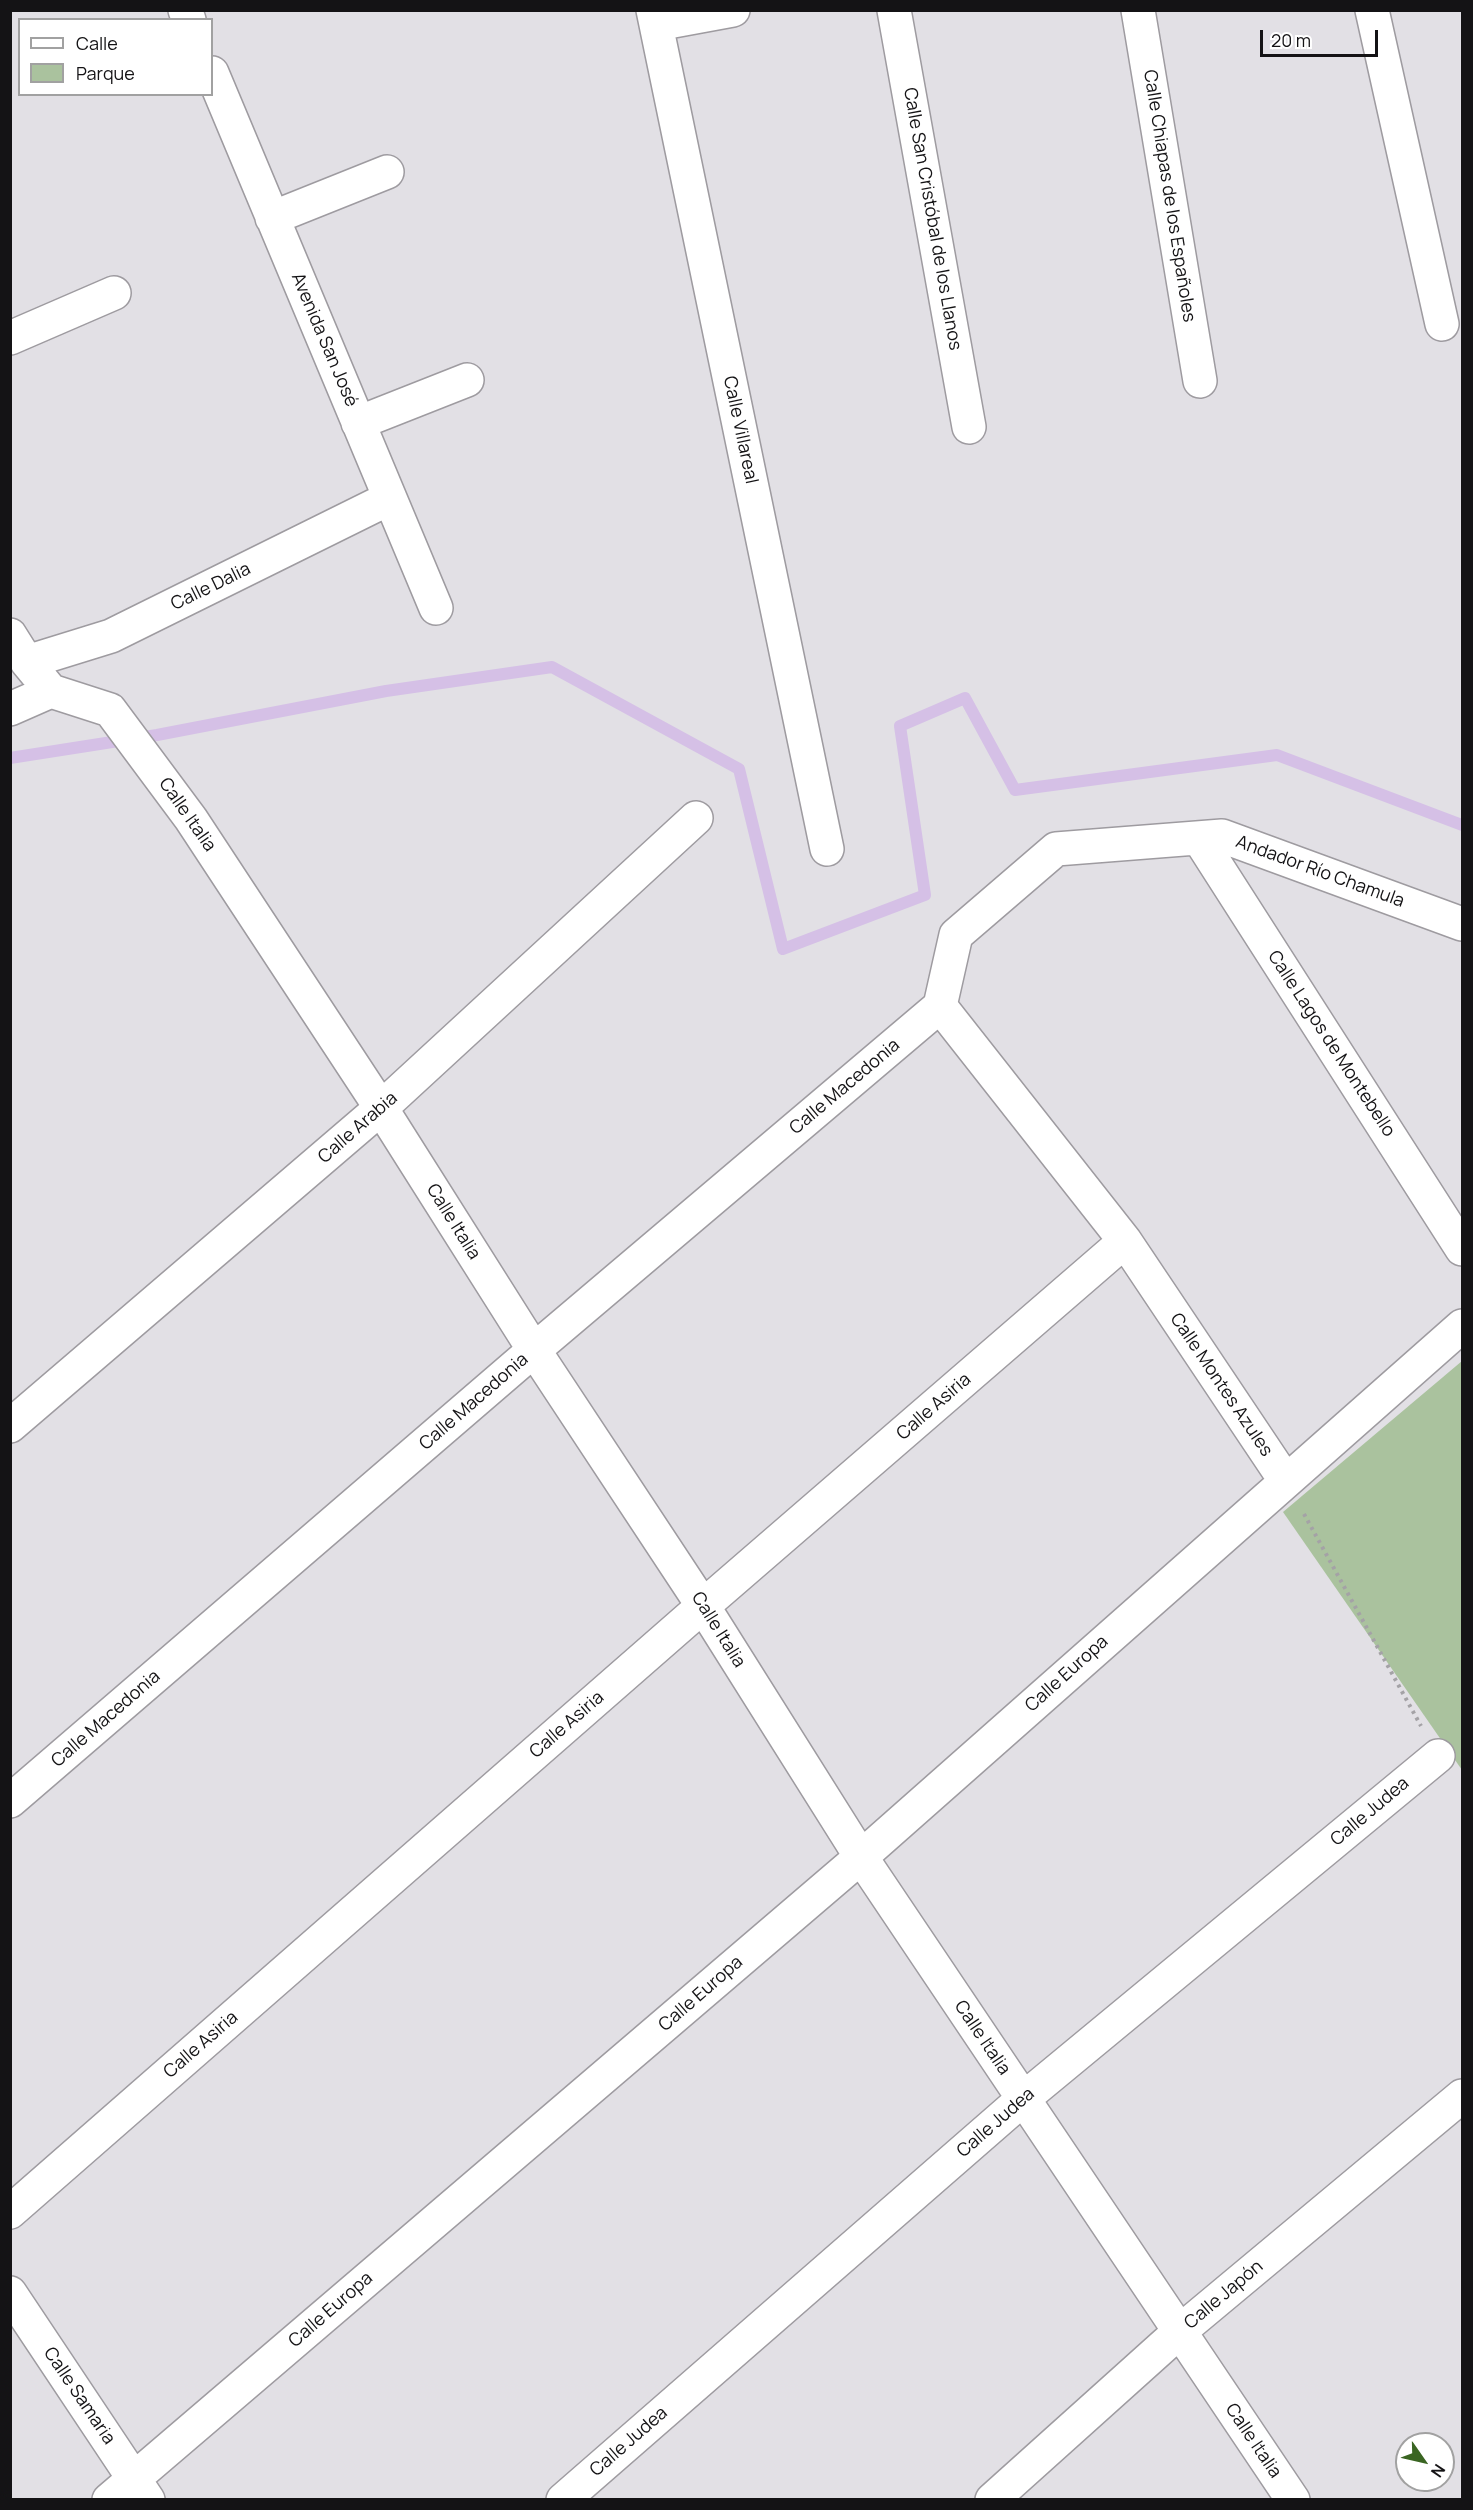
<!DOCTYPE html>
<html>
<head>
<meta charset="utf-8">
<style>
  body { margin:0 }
  #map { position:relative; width:1473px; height:2510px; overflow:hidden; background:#e2e0e5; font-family:Manrope,sans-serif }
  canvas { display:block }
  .frame { position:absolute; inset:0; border:12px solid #141315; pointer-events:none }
  .legend { position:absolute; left:18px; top:18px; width:195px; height:78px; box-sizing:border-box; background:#fff; border:2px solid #a1a1a1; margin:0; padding:8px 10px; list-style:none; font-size:18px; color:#141315 }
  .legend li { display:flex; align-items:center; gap:12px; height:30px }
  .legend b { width:30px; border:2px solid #a1a1a1 }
  .north { position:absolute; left:1395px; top:2432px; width:60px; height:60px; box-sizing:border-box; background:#fff; border:2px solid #a1a1a1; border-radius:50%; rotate:124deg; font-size:16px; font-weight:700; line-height:24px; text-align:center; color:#141315 }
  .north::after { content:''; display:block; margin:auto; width:21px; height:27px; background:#3a6522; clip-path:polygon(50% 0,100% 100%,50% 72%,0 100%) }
  .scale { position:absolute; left:1260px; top:30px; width:118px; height:27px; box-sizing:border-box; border:3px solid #141315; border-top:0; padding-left:8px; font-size:18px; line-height:21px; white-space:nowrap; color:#141315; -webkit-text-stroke:4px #fff; paint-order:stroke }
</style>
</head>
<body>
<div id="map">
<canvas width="1473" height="2510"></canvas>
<div class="frame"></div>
<ul class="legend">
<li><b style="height:8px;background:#fff"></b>Calle</li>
<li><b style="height:16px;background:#aac29e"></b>Parque</li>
</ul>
<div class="north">N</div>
<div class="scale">20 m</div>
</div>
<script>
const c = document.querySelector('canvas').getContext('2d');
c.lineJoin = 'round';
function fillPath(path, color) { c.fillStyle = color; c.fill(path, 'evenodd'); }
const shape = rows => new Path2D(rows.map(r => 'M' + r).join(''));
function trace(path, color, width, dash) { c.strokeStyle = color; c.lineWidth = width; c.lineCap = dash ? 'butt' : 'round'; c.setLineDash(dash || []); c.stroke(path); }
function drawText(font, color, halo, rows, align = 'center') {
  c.font = font + ' Manrope,sans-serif'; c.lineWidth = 6; c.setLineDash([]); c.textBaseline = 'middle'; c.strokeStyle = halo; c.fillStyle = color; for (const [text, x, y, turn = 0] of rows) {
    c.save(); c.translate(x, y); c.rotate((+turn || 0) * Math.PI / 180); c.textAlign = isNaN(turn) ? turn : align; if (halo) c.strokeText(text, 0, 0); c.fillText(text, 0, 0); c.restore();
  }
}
fillPath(shape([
  [1462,1361,1462,1770,1283,1512]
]), '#aac29e');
trace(shape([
  [10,758,157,735,386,691,552,667,739,769,783,949,925,895,900,726,965,698,1015,790,1277,755,1462,825]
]), '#d5c0e6', 12);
const minor = shape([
  [185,10,189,20],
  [653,10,827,849],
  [894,10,969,427],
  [1138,10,1200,381],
  [1372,10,1442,324],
  [657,24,733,10],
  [212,73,436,608],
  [272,218,387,172],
  [10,338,114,293],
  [358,423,467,380],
  [10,635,27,662,51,691,110,710,191,819,381,1108,534,1350,703,1606,861,1857,1293,2500],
  [27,662,111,636,390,498],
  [10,709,51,691],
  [1200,840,1462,1249],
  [940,1006,956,935,1056,849,1222,836,1462,924],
  [940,1006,1125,1241,1285,1480],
  [10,1426,381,1108,696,818],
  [10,1801,534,1350,940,1006],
  [10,2212,703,1606,1125,1241],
  [10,2293,148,2500],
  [109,2500,861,1857,1462,1326],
  [563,2500,1023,2099,1438,1756],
  [992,2500,1179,2332,1462,2096]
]);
trace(minor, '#9e9ba0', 36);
trace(shape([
  [1304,1514,1421,1726]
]), '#a4a2a6', 4, [3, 4.5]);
trace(minor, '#fff', 33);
drawText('18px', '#141315', '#fff', [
  ["Calle Chiapas de los Españoles",1169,196,81],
  ["Calle San Cristóbal de los Llanos",932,219,80],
  ["Avenida San José",324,340,67],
  ["Calle Villareal",740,430,78],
  ["Calle Dalia",211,587,-26],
  ["Calle Italia",187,815,55],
  ["Andador Río Chamula",1320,872,20],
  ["Calle Lagos de Montebello",1331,1044,57],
  ["Calle Macedonia",845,1087,-40],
  ["Calle Arabia",358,1128,-41],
  ["Calle Italia",453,1222,58],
  ["Calle Montes Azules",1221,1385,56],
  ["Calle Macedonia",474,1402,-41],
  ["Calle Asiria",934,1407,-41],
  ["Calle Italia",718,1630,58],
  ["Calle Europa",1067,1674,-42],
  ["Calle Macedonia",106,1719,-41],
  ["Calle Asiria",567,1725,-41],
  ["Calle Judea",1370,1812,-40],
  ["Calle Europa",701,1994,-41],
  ["Calle Italia",982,2038,56],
  ["Calle Asiria",201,2045,-41],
  ["Calle Judea",996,2123,-41],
  ["Calle Japón",1224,2295,-40],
  ["Calle Europa",331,2310,-41],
  ["Calle Samaria",79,2396,56],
  ["Calle Italia",1253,2441,56],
  ["Calle Judea",629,2442,-41]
]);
</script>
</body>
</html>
